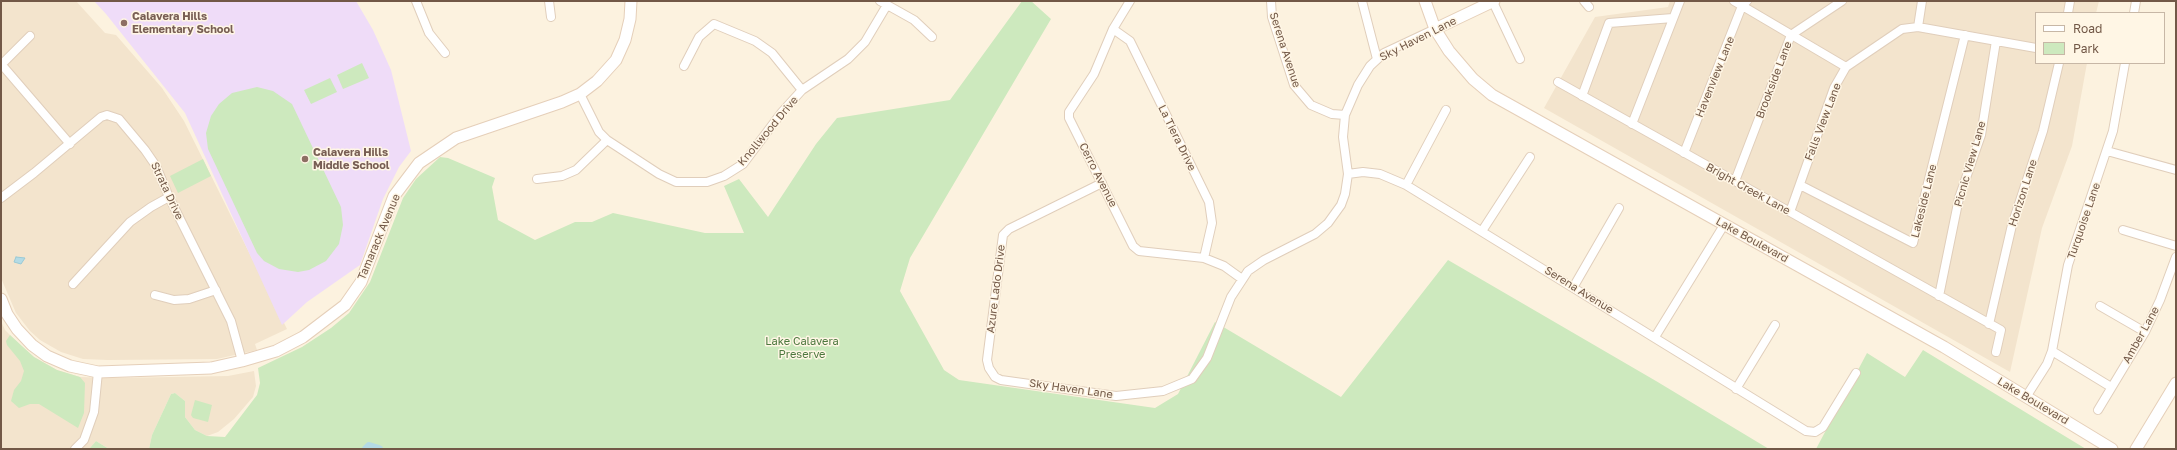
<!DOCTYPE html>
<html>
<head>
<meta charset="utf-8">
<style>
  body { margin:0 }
  #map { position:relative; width:2177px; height:450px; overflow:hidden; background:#fcf2df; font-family:"Golos Text",sans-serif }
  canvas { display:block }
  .frame { position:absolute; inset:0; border:2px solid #725847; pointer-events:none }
  .legend { position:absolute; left:2035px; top:12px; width:130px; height:52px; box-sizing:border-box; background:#fff6e5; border:1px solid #c7b7a6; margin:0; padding:5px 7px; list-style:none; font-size:12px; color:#725847 }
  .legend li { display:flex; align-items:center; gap:8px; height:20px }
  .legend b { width:20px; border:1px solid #c7b7a6 }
</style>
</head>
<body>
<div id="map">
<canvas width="2177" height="450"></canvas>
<div class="frame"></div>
<ul class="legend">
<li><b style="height:5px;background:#fff"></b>Road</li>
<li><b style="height:11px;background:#cde9be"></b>Park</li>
</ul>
</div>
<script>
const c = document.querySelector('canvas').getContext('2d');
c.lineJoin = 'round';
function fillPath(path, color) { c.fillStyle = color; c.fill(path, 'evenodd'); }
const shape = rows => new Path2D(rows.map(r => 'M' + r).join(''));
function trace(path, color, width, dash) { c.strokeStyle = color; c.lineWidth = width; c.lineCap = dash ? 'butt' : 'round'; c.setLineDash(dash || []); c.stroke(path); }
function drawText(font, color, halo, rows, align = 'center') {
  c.font = font + ' "Golos Text",sans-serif'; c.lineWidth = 3; c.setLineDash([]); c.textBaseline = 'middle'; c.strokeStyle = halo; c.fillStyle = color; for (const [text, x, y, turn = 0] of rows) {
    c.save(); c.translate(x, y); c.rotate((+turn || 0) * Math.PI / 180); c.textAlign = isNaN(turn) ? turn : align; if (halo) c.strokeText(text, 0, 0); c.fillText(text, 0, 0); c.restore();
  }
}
fillPath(shape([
  [1,1,76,1,105,33,116,35,162,88,184,121,287,329,255,344,257,350,217,359,108,360,83,359,61,352,40,340,30,331,16,313,1,278],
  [1670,1,2099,1,2096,13,2036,13,2036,63,2087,63,2072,146,2042,228,2010,372,1544,108,1595,17,1668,7],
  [1,321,5,330,22,347,34,357,57,370,80,377,113,378,228,376,254,371,256,386,253,397,234,419,218,432,207,436,195,430,185,417,185,401,175,393,171,394,152,435,149,449,109,449,96,441,89,449,1,449]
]), '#f3e4cd');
fillPath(shape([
  [94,1,356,1,373,30,391,70,411,151,399,167,383,199,360,265,307,302,282,325,185,113,106,14]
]), '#efdcf8');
fillPath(shape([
  [1022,1,1031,1,1051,19,910,258,900,291,944,370,959,380,1155,408,1178,394,1215,322,1341,397,1448,260,1656,381,1769,449,149,449,152,435,171,394,175,393,185,401,185,417,195,430,207,436,225,437,257,395,260,383,258,368,302,347,331,328,349,313,370,282,403,198,416,179,440,157,448,158,495,178,492,187,498,220,535,240,575,222,592,222,613,213,705,233,744,233,724,186,739,179,768,217,816,144,837,118,950,100],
  [362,63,369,78,343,89,337,75],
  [330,78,337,92,311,104,304,90],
  [257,87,273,91,292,104,341,207,343,225,339,244,326,261,309,270,298,272,279,269,264,261,257,253,208,149,206,133,211,116,219,104,232,93],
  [203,159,211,176,178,193,170,176],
  [10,335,34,357,57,370,80,377,85,383,84,413,78,428,39,404,30,404,19,408,11,401,14,390,21,381,24,371,20,361,7,345,6,341],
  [1923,350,2086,449,1816,449,1867,353,1905,377],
  [195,400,212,405,208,422,193,418,191,415],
  [96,441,109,449,89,449]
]), '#cde9be');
const water = shape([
  [16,257,25,258,21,264,14,262,16,257]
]);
fillPath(water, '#b4dbe5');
trace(water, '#9acad6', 1);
trace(shape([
  [366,449,369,446,379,449]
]), '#b4dbe5', 8);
const street = shape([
  [416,1,429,33,445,53],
  [549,1,551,17],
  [880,1,914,20,932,37],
  [1130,1,1113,29,1094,74,1069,112,1069,118,1133,246,1139,251,1204,258,1224,266,1242,279],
  [1271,1,1272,17,1294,85,1311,105,1332,114,1345,115],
  [1362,1,1377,59],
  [1584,1,1589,7],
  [1734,1,1846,67],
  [1493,2,1520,59],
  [2068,13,2070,1],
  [2134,13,2136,1],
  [1918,27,1922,1],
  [1113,29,1130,41,1209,202,1212,223,1204,258],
  [1,65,30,36],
  [2,65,70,144],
  [684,66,699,37,714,24,755,41,772,53,802,90],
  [1558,82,2001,330,1996,352],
  [580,94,599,132,607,140,659,174,676,182,707,182,724,176,743,164,782,112,802,90,848,59,865,42,887,5],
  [1582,96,1609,23,1673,18],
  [1632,124,1680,1],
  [2107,151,2176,170],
  [1684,153,1742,6,1747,1],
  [1348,174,1363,172,1380,174,1406,185,1806,431,1815,432,1823,427,1856,373],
  [537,179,562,176,576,170,607,140],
  [1735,181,1791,35,1842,1],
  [1102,183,1009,229,1003,235,987,360,989,368,995,377,1001,380,1116,396,1163,391,1192,379,1207,358,1231,297,1248,271,1264,260,1315,234,1328,223,1341,205,1345,194,1348,174,1343,137,1345,115,1358,85,1370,66,1384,53,1435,29],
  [1406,185,1446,110],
  [1800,185,1913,243,1965,35],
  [1,198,34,173,101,117,107,115,119,119,145,150,156,166,169,197,231,321,242,361],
  [1790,212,1834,88,1846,67,1902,29,1918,27,2036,48],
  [2123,230,2176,246],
  [1482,231,1530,157],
  [73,284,130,222,151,207,169,197],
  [1574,286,1619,208],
  [155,295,174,300,189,299,216,290],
  [1939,296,1959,198,1981,135,1996,41],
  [2100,306,2145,332],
  [1989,324,2012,225,2043,131,2059,63],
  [1655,337,1724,225],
  [2052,351,2111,387],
  [1736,389,1775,325],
  [2026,397,2047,364,2052,351,2068,265,2113,131,2125,63],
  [2098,410,2145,332,2160,300,2176,257],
  [75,449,84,440,94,412,98,372]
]);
const secondary = shape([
  [1425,1,1435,29,1449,51,1473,79,1492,95,1944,347,2112,449],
  [1435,29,1494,1],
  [1,299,7,314,17,329,32,345,47,356,70,366,98,372,211,368,242,361,276,351,303,337,345,305,361,282,394,196,419,163,456,138,562,102,580,94,597,81,616,60,625,40,630,19,631,1],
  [2136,449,2176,383]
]);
trace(street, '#e0cebb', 10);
trace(secondary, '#e5cfb9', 13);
trace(street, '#fff', 8);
trace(secondary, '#fff', 11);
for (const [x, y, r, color] of [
  [124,23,4,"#8d6e63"],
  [305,159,4,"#8d6e63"]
]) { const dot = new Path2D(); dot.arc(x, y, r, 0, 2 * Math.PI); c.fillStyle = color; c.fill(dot); trace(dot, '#fff6e5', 1.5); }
drawText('bold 11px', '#785e54', '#fff6e5', [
  ["Calavera Hills",132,17],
  ["Elementary School",132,30],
  ["Calavera Hills",313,153],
  ["Middle School",313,166]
], 'left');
drawText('11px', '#725847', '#fff6e5', [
  ["Sky Haven Lane",1418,39,-27],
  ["Serena Avenue",1285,50,72],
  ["Havenview Lane",1715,77,-68],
  ["Brookside Lane",1774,80,-69],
  ["Falls View Lane",1823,122,-69],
  ["Knollwood Drive",768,131,-50],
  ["La Tiera Drive",1177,138,64],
  ["Picnic View Lane",1970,164,-74],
  ["Cerro Avenue",1098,175,63],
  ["Bright Creek Lane",1748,189,29],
  ["Strata Drive",167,191,65],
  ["Horizon Lane",2023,193,-72],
  ["Lakeside Lane",1924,201,-76],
  ["Turquoise Lane",2084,221,-71],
  ["Tamarack Avenue",379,237,-67],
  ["Lake Boulevard",1752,240,29],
  ["Azure Lado Drive",996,289,-83],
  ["Serena Avenue",1579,290,32],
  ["Amber Lane",2141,335,-61],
  ["Sky Haven Lane",1071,389,8],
  ["Lake Boulevard",2033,401,31]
]);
drawText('11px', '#4d783f', '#fff6e5', [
  ["Lake Calavera",802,342],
  ["Preserve",802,355]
]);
</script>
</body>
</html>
